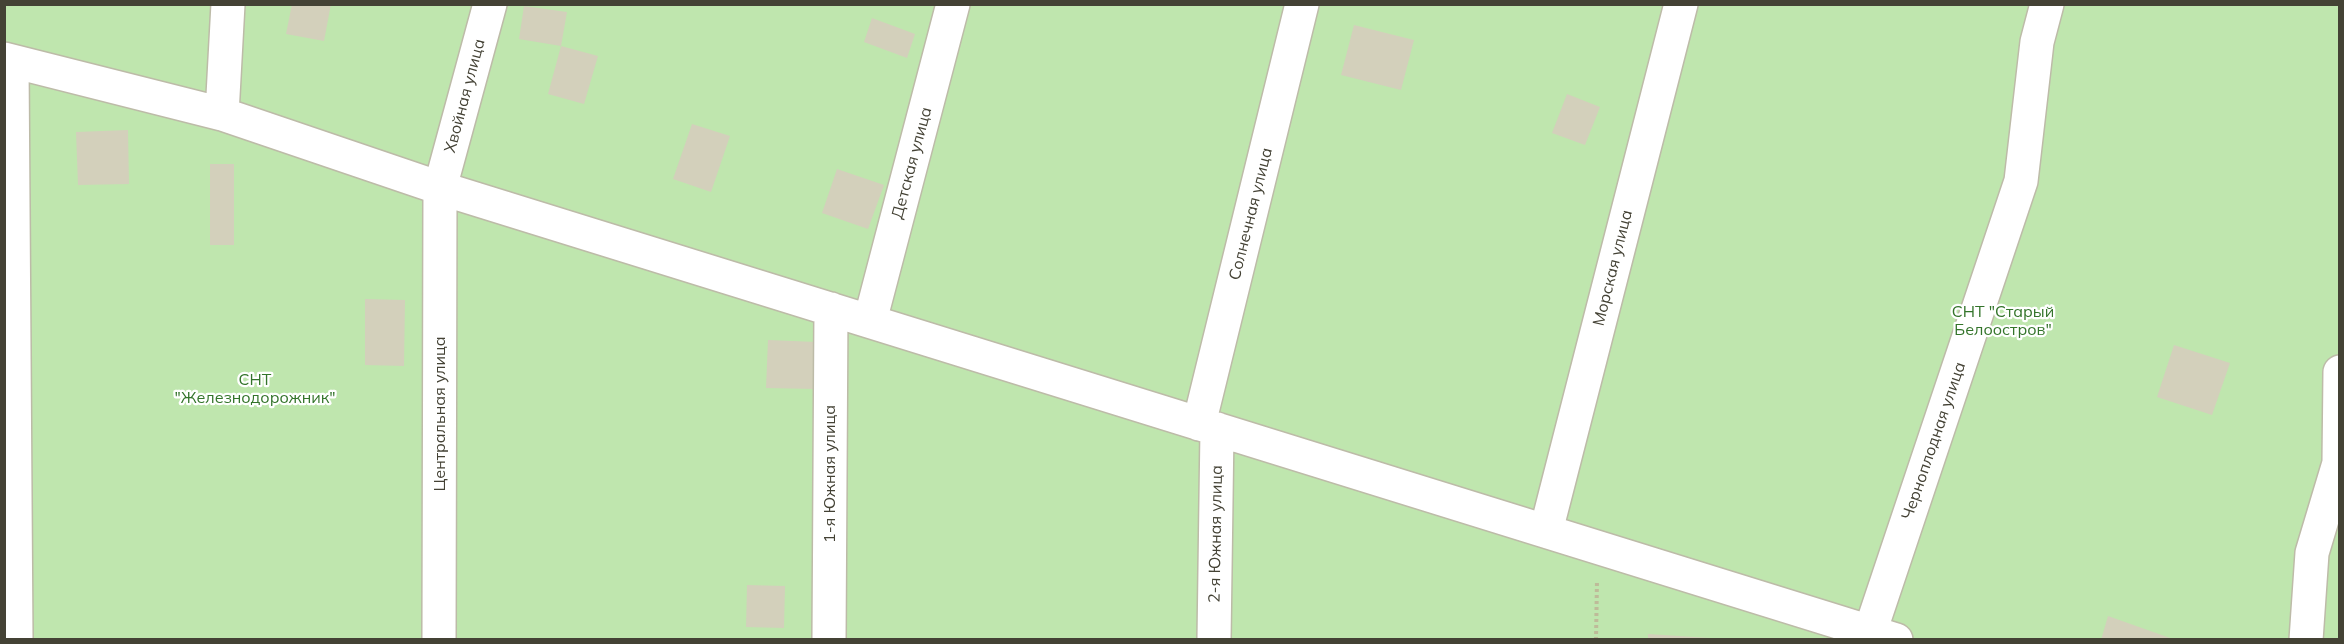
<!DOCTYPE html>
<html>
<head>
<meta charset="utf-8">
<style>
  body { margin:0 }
  #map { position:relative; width:2344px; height:644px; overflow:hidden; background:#f2f1e5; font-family:Mulish,sans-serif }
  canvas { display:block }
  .frame { position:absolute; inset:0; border:6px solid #444235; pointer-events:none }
</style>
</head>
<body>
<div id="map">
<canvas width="2344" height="644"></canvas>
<div class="frame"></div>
</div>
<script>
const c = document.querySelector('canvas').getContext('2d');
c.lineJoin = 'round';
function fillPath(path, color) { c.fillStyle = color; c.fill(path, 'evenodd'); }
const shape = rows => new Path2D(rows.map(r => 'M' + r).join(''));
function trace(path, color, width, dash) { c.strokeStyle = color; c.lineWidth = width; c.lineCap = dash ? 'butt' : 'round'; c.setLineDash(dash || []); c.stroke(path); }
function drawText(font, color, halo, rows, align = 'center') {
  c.font = font + ' Mulish,sans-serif'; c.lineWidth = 4.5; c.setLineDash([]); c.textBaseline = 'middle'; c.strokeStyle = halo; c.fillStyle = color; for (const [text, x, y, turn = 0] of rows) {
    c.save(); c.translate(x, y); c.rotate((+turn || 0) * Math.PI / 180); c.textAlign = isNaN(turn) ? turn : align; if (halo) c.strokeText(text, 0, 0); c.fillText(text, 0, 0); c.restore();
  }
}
fillPath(shape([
  [4,5,2339,5,2339,639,5,639]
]), '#bfe6ae');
fillPath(shape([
  [292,4,331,4,324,41,286,34],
  [524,6,567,12,561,46,519,39],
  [872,18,915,34,907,58,864,42],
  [1354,25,1414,40,1401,90,1341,75],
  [561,46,598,56,584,104,548,94],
  [1567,94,1600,107,1585,145,1552,133],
  [692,124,730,136,711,192,673,179],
  [128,130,129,184,78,185,76,132],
  [210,164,234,164,234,245,210,245],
  [837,169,884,185,868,229,822,213],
  [365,299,405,300,404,366,365,365],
  [768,340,817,342,815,389,766,388],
  [2174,345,2230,363,2212,415,2157,397],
  [747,585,785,586,784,628,746,627],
  [2108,616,2173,639,2173,640,2101,640],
  [1648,634,1710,638,1710,640,1648,640]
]), '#d3d0bb');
const minor = shape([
  [4,59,222,114,440,188,1896,640],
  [12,62,16,640],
  [222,114,228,4],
  [870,321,953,4],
  [1199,424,1302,4],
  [1546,531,1681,4],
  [1870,632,2021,181,2037,42,2047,4],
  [439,640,440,188,490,4],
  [829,640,831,309],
  [1214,640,1217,429],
  [2306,640,2312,553,2339,463,2340,372]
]);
trace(minor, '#bdbba8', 36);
trace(shape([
  [1596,640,1597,580]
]), '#bebb99', 4, [3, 3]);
trace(minor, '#fff', 33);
drawText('16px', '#444235', '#fff', [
  ["Хвойная улица",465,96,-75],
  ["Детская улица",912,163,-75],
  ["Солнечная улица",1251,214,-76],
  ["Морская улица",1613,268,-76],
  ["Центральная улица",440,414,-90],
  ["Черноплодная улица",1934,441,-71],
  ["1-я Южная улица",830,474,-90],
  ["2-я Южная улица",1216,534,-89]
]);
drawText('16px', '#33742a', '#fff', [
  ["СНТ \"Старый",2003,312],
  ["Белоостров\"",2003,330],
  ["СНТ",255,380],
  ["\"Железнодорожник\"",255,398]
]);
</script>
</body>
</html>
